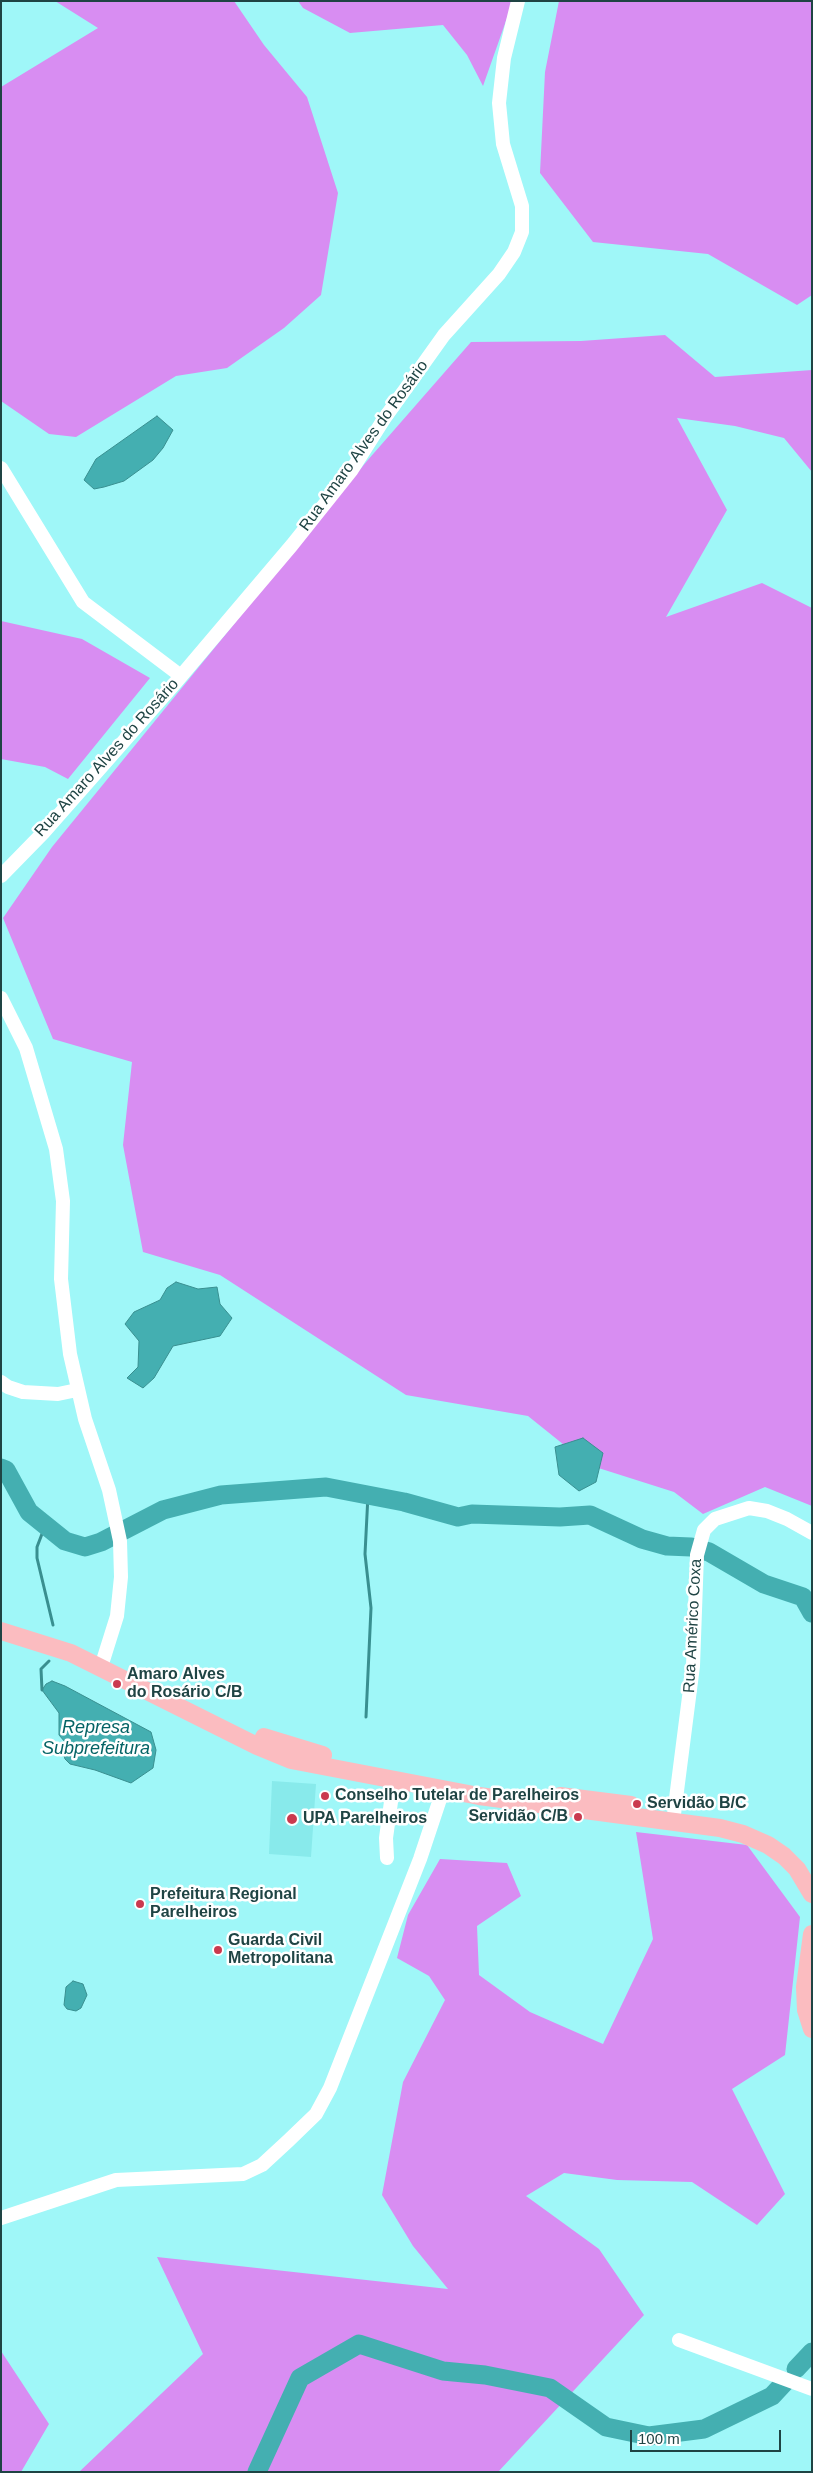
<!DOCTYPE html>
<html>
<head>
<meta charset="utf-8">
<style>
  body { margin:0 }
  #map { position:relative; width:813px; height:2473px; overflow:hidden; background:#9ff7f8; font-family:Arial,sans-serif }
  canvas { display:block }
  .frame { position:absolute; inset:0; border:2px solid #1f4444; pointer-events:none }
  .scale { position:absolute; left:630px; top:2430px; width:151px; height:22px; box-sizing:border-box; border:2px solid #1f4444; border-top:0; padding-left:6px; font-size:15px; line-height:18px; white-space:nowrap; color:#1f4444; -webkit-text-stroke:4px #fff; paint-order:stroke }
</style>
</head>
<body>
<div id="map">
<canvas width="813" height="2473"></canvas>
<div class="frame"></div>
<div class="scale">100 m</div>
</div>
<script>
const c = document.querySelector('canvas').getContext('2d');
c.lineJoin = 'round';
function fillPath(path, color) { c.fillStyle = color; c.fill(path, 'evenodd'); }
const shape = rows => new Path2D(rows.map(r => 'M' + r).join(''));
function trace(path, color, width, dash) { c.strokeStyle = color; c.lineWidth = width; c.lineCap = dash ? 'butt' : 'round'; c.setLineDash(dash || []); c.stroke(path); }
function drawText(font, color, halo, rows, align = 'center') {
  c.font = font + ' Arial,sans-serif'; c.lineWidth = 5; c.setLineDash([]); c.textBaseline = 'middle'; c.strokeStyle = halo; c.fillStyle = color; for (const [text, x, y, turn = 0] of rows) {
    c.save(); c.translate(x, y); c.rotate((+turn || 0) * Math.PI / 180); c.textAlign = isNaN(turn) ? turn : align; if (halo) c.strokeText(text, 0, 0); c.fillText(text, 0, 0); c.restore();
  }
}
fillPath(shape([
  [272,1781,316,1784,311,1857,269,1854]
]), '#88eaeb');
fillPath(shape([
  [55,1,234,1,264,45,307,97,338,193,321,295,284,328,227,368,176,376,76,437,49,434,1,401,1,87,98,28],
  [298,1,513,1,483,86,467,55,443,25,350,33,303,8],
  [559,1,812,1,812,295,797,305,708,254,593,242,540,173,545,72],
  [665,335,715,377,812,370,812,472,784,438,735,426,677,418,727,510,666,617,762,583,812,608,812,1506,765,1487,703,1514,674,1492,589,1465,528,1416,406,1395,220,1275,143,1252,123,1145,132,1062,53,1039,3,918,52,847,367,461,471,342,581,341],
  [1,621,82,639,150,678,68,779,45,767,1,759],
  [636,1832,747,1845,800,1917,785,2055,732,2089,785,2194,757,2225,692,2182,617,2180,564,2173,526,2196,599,2249,644,2315,498,2472,79,2472,203,2354,157,2257,448,2289,413,2246,382,2195,403,2082,445,2000,429,1976,397,1958,408,1915,440,1859,507,1863,521,1896,477,1926,479,1975,530,2012,603,2044,653,1939],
  [1,2351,49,2424,21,2472,1,2472]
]), '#d88df2');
const water = shape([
  [157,416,173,430,163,448,153,460,124,481,104,487,94,489,84,480,96,459,157,416],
  [176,1282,198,1289,217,1287,220,1304,232,1318,220,1336,173,1346,154,1378,143,1388,127,1378,138,1367,139,1341,125,1324,134,1312,160,1300,167,1288,176,1282],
  [583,1438,603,1453,596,1482,579,1491,559,1475,555,1447,583,1438],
  [52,1681,65,1686,151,1732,156,1750,153,1768,131,1783,95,1770,70,1764,65,1759,63,1752,65,1742,59,1735,59,1713,42,1690,46,1684,52,1681],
  [73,1981,83,1984,87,1995,81,2008,76,2011,67,2009,64,2005,66,1987,73,1981]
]);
fillPath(water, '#44afb1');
trace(water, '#398f90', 1);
trace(shape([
  [45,1526,37,1547,37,1558,53,1625],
  [42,1690,41,1669,49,1661],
  [366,1717,371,1608,365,1554,368,1495]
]), '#398f90', 3);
trace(shape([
  [1,1468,6,1470,29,1512,65,1541,85,1547,101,1542,163,1510,221,1495,326,1487,404,1502,458,1517,472,1514,560,1517,590,1515,642,1539,667,1546,691,1547,709,1552,764,1584,803,1597,812,1613],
  [796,2369,812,2352],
  [257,2472,300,2378,359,2344,443,2371,485,2375,550,2388,606,2427,649,2436,704,2429,772,2396,785,2382]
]), '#44afb1', 19);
trace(shape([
  [1,468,83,602,181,676],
  [1,876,43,833,176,682,292,545,351,471,384,419,444,335,499,274,514,252,522,232,522,206,503,144,499,103,504,58,518,1],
  [1,998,26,1048,56,1149,63,1201,61,1279,70,1354,85,1419,109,1490,120,1541,121,1577,117,1616,101,1667],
  [1,1382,8,1387,23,1392,58,1394,77,1390],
  [673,1822,693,1666,697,1555,704,1530,715,1519,749,1508,767,1511,787,1519,812,1533],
  [387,1858,386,1838,394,1780],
  [1,2218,116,2180,243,2174,262,2165,288,2141,316,2114,330,2088,420,1859,443,1790],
  [679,2340,812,2389]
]), '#fff', 14);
trace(shape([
  [1,1631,71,1653,257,1746,291,1760,479,1796,720,1828,743,1834,768,1845,784,1856,797,1869,812,1894],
  [264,1737,323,1755],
  [560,1796,631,1805],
  [812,1934,805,1987,806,2010,812,2029]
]), '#fbbcc0', 18);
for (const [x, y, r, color] of [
  [117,1684,5,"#ca3a4f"],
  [325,1796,5,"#ca3a4f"],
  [637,1804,5,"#ca3a4f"],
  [578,1817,5,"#ca3a4f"],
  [292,1819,6,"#ca3a4f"],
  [140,1904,5,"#ca3a4f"],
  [218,1950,5,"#ca3a4f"]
]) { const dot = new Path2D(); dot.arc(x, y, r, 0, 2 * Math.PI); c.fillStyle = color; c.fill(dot); trace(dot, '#fff', 2); }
drawText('16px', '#1f4444', '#fff', [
  ["Rua Amaro Alves do Rosário",364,446,-54],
  ["Rua Amaro Alves do Rosário",107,758,-48],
  ["Rua Américo Coxa",693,1626,-87]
]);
drawText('bold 16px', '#1f4444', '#fff', [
  ["Amaro Alves",127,1675],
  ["do Rosário C/B",127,1693],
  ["Conselho Tutelar de Parelheiros",335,1796],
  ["Servidão B/C",647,1804],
  ["Servidão C/B",568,1817,"right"],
  ["UPA Parelheiros",303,1819],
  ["Prefeitura Regional",150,1895],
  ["Parelheiros",150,1913],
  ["Guarda Civil",228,1941],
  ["Metropolitana",228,1959]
], 'left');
drawText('italic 18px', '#046365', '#fff', [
  ["Represa",96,1728],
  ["Subprefeitura",96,1749]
]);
</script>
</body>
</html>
